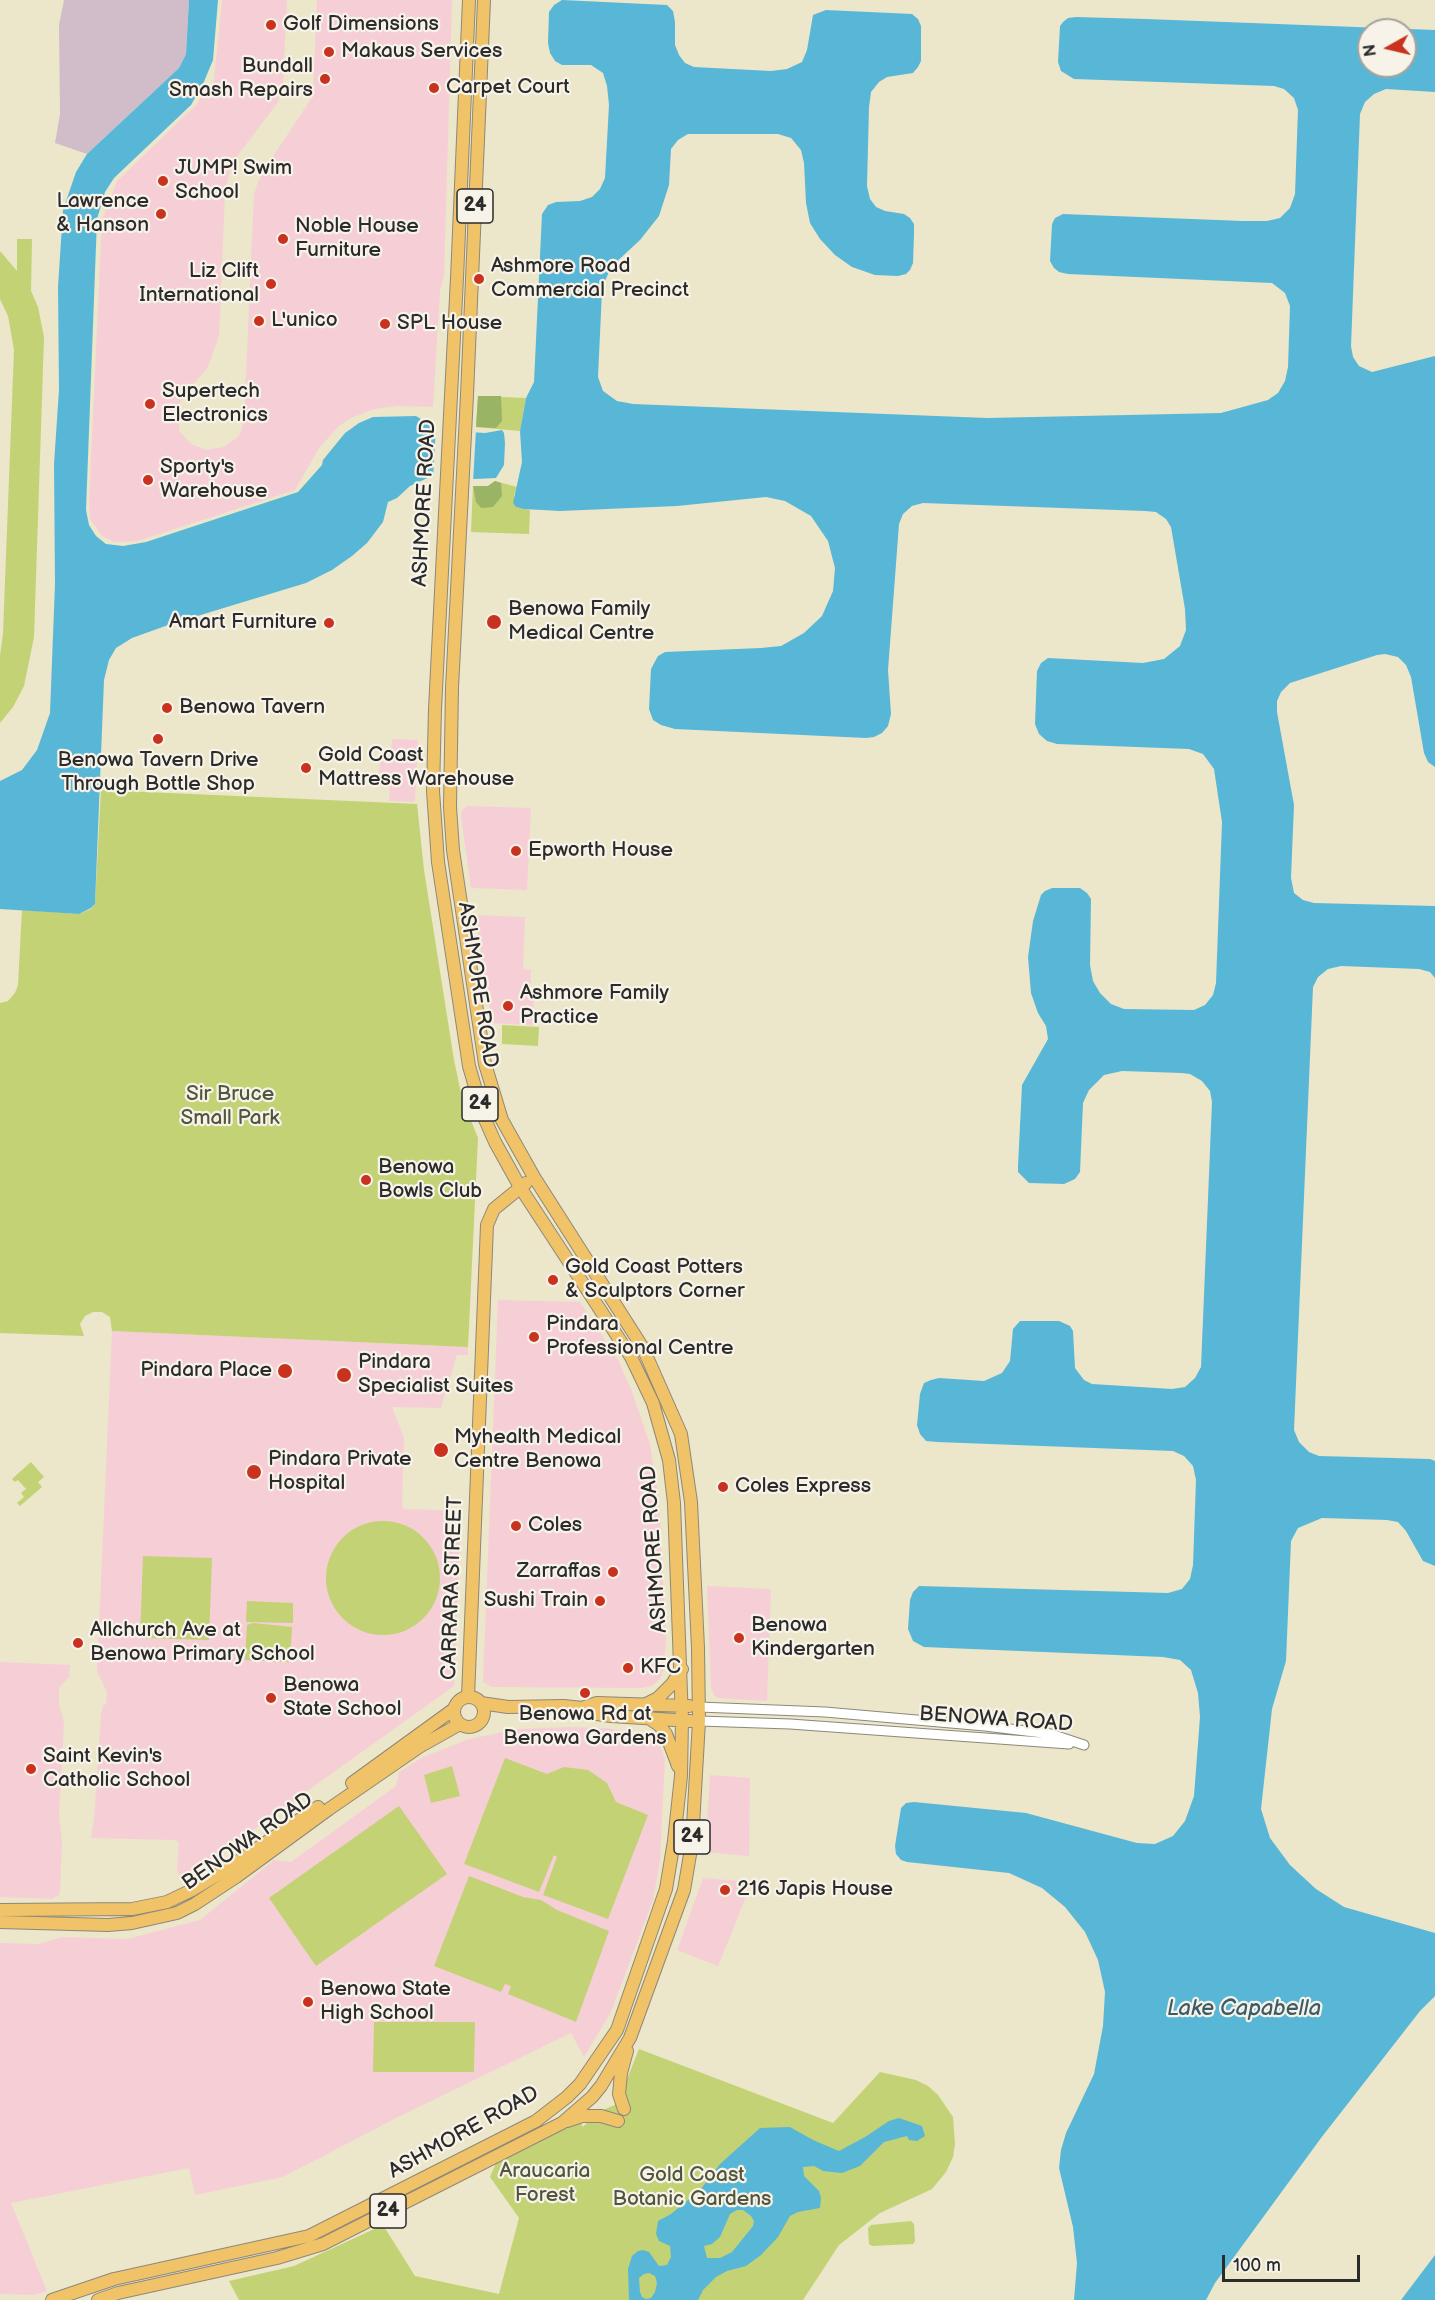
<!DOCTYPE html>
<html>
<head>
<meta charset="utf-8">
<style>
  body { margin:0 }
  #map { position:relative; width:1435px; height:2300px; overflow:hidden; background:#ece6ca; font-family:"Balsamiq Sans",sans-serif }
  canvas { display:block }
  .north { position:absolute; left:1357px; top:18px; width:60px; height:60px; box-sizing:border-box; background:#f7f3e8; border:2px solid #a5a39c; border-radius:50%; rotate:262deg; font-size:16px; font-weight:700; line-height:24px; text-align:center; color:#2b2b2b }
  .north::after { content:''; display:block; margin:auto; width:21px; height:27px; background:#c8321e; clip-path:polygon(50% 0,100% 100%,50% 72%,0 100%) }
  .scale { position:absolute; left:1222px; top:2255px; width:138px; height:27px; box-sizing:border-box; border:3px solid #2b2b2b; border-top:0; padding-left:8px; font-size:18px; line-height:21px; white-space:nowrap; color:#2b2b2b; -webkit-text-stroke:4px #f7f3e8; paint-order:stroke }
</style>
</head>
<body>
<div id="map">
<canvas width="1435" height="2300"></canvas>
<div class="north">N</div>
<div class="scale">100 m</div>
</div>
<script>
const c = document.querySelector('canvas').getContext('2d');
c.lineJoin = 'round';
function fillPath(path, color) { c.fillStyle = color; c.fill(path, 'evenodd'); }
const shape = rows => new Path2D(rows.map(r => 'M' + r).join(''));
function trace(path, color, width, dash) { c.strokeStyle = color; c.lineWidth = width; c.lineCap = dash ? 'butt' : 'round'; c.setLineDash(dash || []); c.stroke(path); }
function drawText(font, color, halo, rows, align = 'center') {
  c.font = font + ' "Balsamiq Sans",sans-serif'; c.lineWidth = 4.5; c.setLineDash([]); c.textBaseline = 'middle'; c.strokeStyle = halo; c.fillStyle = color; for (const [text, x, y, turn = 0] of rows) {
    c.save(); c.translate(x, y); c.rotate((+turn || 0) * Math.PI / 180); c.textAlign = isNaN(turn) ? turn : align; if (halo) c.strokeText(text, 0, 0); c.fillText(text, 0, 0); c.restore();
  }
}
fillPath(shape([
  [222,0,287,0,283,87,278,102,238,155,229,174,225,193,219,336,208,367,184,395,179,405,179,431,191,444,206,450,224,447,239,436,244,422,254,193,262,173,313,96,317,0,452,0,444,276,440,290,433,407,399,406,374,409,349,419,338,427,319,448,295,490,138,541,115,542,102,536,90,519,89,502,102,220,117,181,196,105,207,89,213,89],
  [392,739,418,740,415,802,389,801,390,786,379,786,380,753,391,753],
  [468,806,531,808,527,890,471,888,461,817,462,810],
  [475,915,525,917,523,969,531,970,530,997,534,997,533,1025,492,1023],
  [498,1300,580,1302,618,1360,631,1389,650,1444,659,1500,666,1639,664,1668,660,1679,652,1686,641,1688,492,1687,483,1682],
  [112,1331,468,1347,468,1355,457,1355,441,1408,392,1407,404,1438,402,1506,404,1509,461,1511,454,1686,204,1865,180,1877,177,1871,179,1843,175,1840,91,1838,94,1819,101,1715,103,1706,106,1704,107,1692,97,1671],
  [707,1586,771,1589,767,1701,718,1698,714,1695,711,1688],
  [0,1662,70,1665,69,1677,59,1688,59,1704,64,1722,59,1815,62,1843,60,1891,59,1895,52,1899,0,1897],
  [569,1727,607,1728,650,1737,657,1741,665,1758,660,1861,653,1900,611,2012,584,2057,571,2033,398,2117,283,2177,195,2195,189,2168,11,2203,47,2291,34,2295,0,2294,0,1943,39,1944,62,1937,127,1939,200,1920,274,1860,291,1862,396,1786,399,1772,423,1757,469,1739,519,1729],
  [710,1775,750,1778,749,1856,705,1852],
  [703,1878,749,1882,748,1892,718,1966,677,1950]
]), '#f6cfd6');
fillPath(shape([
  [64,0,189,0,186,54,179,68,87,154,55,143,60,114,59,25]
]), '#d1bdc9');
fillPath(shape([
  [17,239,32,239,31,291,38,307,44,337,34,637,24,686,13,707,0,723,0,656,3,633,14,350,8,316,0,299,0,251,17,271],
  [478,396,526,398,520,431,476,427],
  [495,481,517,487,514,495,516,507,530,510,529,534,471,532,473,486,488,486],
  [101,790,417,804,424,870,454,1060,462,1098,478,1138,468,1347,112,1331,110,1317,102,1312,93,1312,85,1316,80,1324,84,1336,0,1333,0,1003,8,1001,15,993,18,985,22,910,79,914,91,909,95,904],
  [502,1025,539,1027,538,1046,502,1044],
  [31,1462,44,1477,38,1482,42,1487,20,1506,17,1503,24,1497,21,1493,26,1489,18,1480,15,1482,12,1479],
  '326 1578a57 57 0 1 1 114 0a57 57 0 1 1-114 0Z',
  [143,1556,212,1558,209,1640,140,1638],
  [247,1601,293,1603,293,1623,246,1622],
  [253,1623,292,1627,290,1662,269,1662,267,1659,267,1661,245,1660,247,1625],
  [505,1758,547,1774,564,1767,588,1770,607,1783,616,1802,648,1815,608,1919,543,1895,557,1857,554,1855,539,1892,464,1864],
  [452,1766,460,1796,431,1803,424,1775],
  [399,1806,447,1874,316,1966,269,1898],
  [469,1876,523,1897,541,1900,557,1910,609,1931,576,2022,508,1994,511,1986,505,1984,501,1992,434,1966],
  [374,2022,475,2022,474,2072,373,2072],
  [639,2049,833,2123,880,2072,916,2080,928,2086,938,2095,953,2117,955,2144,953,2157,946,2172,932,2189,880,2213,839,2245,803,2300,239,2300,229,2281,294,2266,383,2225,415,2276,499,2294,519,2218,490,2177,496,2163,580,2121,583,2127,596,2113,617,2104],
  [911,2221,914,2224,915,2241,913,2244,872,2246,869,2244,868,2228,871,2225]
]), '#c3d274');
fillPath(shape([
  [478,396,501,396,502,421,496,428,476,427],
  [495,481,501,483,502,496,493,507,481,508,476,502,473,486,488,486]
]), '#9ab466');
fillPath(shape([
  [189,0,218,0,213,60,203,84,191,105,114,178,105,192,97,219,86,510,89,525,96,536,106,544,123,546,146,542,298,492,322,465,323,460,345,433,359,423,373,417,416,416,439,430,485,433,502,430,504,433,505,443,504,465,496,478,475,479,436,474,410,486,397,498,388,502,383,522,367,543,352,556,332,570,306,583,171,624,132,638,116,648,109,660,104,680,95,904,91,908,79,914,0,909,0,781,22,770,37,750,50,713,55,584,54,464,59,390,58,287,63,210,76,172,87,154,179,68,186,54],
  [562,0,667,5,673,11,675,22,675,45,679,55,685,63,694,67,771,71,787,69,802,62,807,50,813,15,826,10,912,14,918,19,921,26,921,61,918,67,913,73,887,77,879,82,871,92,869,107,867,186,870,199,876,207,885,211,904,214,910,218,914,224,914,234,913,263,910,270,906,274,898,276,875,275,852,267,835,255,820,239,810,223,806,203,804,163,801,150,791,138,778,134,688,134,678,140,671,149,669,185,659,216,640,240,611,267,605,281,602,291,598,377,603,391,617,401,633,404,987,418,1221,413,1268,400,1278,393,1285,381,1288,367,1290,306,1285,293,1272,283,1068,274,1059,272,1054,268,1050,261,1052,224,1055,218,1063,214,1243,221,1267,221,1280,218,1290,208,1295,194,1298,110,1294,98,1284,89,1274,86,1074,79,1061,71,1058,62,1060,26,1063,22,1068,18,1076,17,1146,19,1435,30,1435,92,1386,89,1374,94,1365,102,1360,114,1351,346,1353,357,1359,366,1372,372,1435,356,1435,767,1428,762,1424,753,1411,677,1406,665,1398,657,1385,654,1377,655,1290,683,1281,692,1277,701,1277,712,1294,805,1291,878,1294,893,1303,900,1314,903,1435,906,1435,978,1430,972,1419,969,1341,966,1328,969,1318,977,1313,987,1294,1430,1299,1442,1309,1452,1319,1456,1430,1459,1435,1461,1435,1566,1423,1561,1406,1531,1398,1522,1387,1520,1322,1518,1298,1528,1291,1541,1286,1661,1272,1709,1261,1809,1270,1838,1290,1865,1316,1889,1344,1907,1435,1933,1435,1996,1420,2011,1321,2138,1215,2283,1206,2300,1074,2300,1077,2263,1073,2227,1059,2168,1061,2150,1066,2133,1094,2074,1103,2026,1105,1992,1098,1960,1085,1932,1065,1907,1042,1888,1009,1873,907,1862,901,1860,896,1854,895,1846,901,1808,906,1803,914,1802,1026,1813,1137,1843,1155,1844,1173,1836,1185,1821,1194,1796,1200,1717,1198,1693,1191,1670,1180,1660,1163,1657,924,1647,913,1641,908,1629,910,1600,913,1592,919,1586,1168,1593,1182,1589,1190,1579,1193,1565,1196,1480,1193,1466,1184,1456,1173,1451,937,1442,926,1441,920,1434,917,1425,920,1394,924,1383,931,1380,939,1378,984,1381,1002,1373,1010,1361,1013,1329,1020,1321,1059,1321,1070,1326,1073,1331,1075,1368,1084,1380,1092,1384,1172,1389,1185,1387,1195,1378,1201,1367,1212,1102,1210,1091,1202,1081,1190,1074,1182,1073,1122,1071,1104,1075,1089,1090,1083,1103,1080,1172,1075,1179,1064,1184,1029,1183,1018,1172,1018,1166,1022,1085,1048,1039,1046,1026,1038,1013,1031,993,1028,957,1033,921,1041,895,1045,891,1052,888,1080,888,1087,893,1091,899,1090,965,1093,981,1100,993,1111,1004,1124,1009,1194,1010,1205,1005,1213,995,1216,983,1222,822,1214,769,1203,754,1189,749,1057,744,1047,741,1039,734,1035,724,1037,671,1041,663,1048,658,1143,663,1164,659,1180,646,1186,630,1185,609,1171,527,1166,519,1156,512,1145,511,923,503,912,506,903,514,899,524,888,670,891,714,888,726,882,733,874,737,866,738,675,729,661,725,653,720,649,709,651,669,658,656,665,652,761,648,781,646,804,633,822,616,833,591,835,568,828,541,811,516,785,501,766,497,677,506,560,511,524,509,516,507,513,503,522,462,520,431,526,398,534,382,542,214,548,205,556,202,580,201,592,197,600,189,605,178,609,105,607,86,603,73,591,65,562,65,555,61,550,53,548,43,549,12,554,5],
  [1369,30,1405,30,1405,66,1369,66],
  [899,2118,922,2126,925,2136,917,2141,909,2140,907,2136,884,2142,860,2166,842,2173,823,2171,814,2166,803,2167,804,2176,819,2191,821,2198,820,2208,798,2212,790,2216,778,2237,761,2255,746,2266,727,2271,716,2277,703,2290,698,2300,629,2300,628,2269,632,2256,638,2251,643,2250,649,2252,659,2266,667,2265,671,2257,670,2246,659,2241,656,2234,658,2221,671,2214,700,2190,720,2164,760,2128,790,2127,813,2140,839,2151,865,2137,889,2121],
  [737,2210,743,2210,751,2216,754,2221,753,2226,732,2252,720,2258,707,2258,704,2246,712,2244,720,2237,730,2214],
  [649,2273,655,2276,657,2283,655,2292,651,2298,646,2299,642,2297,640,2292,639,2278,644,2274],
  [1435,2255,1435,2300,1401,2300]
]), '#58b7d7');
fillPath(shape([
  [436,425,440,428,476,430,473,482,433,479]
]), '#ece6ca');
const minor = shape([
  [699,1707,825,1712,985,1726,1051,1734,1084,1745],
  [699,1721,790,1724,1069,1744]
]);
const major = shape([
  [468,1697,487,1225,494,1209,526,1183],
  '454 1712a15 15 0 1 1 30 0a15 15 0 1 1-30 0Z',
  [481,1703,508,1707,564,1706,582,1708,597,1714,611,1716,691,1721],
  [646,1704,658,1698,672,1684,682,1669],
  [582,1708,597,1703,689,1706],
  [650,1719,659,1725,666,1734,678,1766],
  [352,1783,454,1709],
  [0,1910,132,1909,167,1902,192,1890,230,1867,318,1807],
  [0,1922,108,1925,132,1923,177,1913,195,1904,236,1877,329,1809,419,1747,460,1724],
  [624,2109,619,2094,621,2073,627,2051],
  [567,2121,582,2116,601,2116,618,2121],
  [52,2300,114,2279,309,2236,536,2121,567,2097,580,2084,617,2030,666,1889,674,1841,681,1776,682,1720,674,1503,669,1460,653,1403,631,1357,520,1187,495,1142,483,1115,469,1066,438,862,433,791,435,709,457,278,469,0],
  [98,2300,118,2293,277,2258,323,2244,562,2123,592,2097,601,2086,630,2038,684,1890,692,1843,699,1721,698,1648,691,1502,681,1434,643,1348,534,1177,502,1120,485,1064,453,850,450,807,452,688,467,395,484,0]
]);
trace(minor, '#8c887a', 11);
trace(major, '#8c887a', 14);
trace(minor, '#fff', 9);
trace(major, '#f1c369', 12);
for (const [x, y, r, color] of [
  [271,25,6,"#c8321e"],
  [329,52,6,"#c8321e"],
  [325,79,6,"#c8321e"],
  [434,88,6,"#c8321e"],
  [163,181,6,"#c8321e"],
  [161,214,6,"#c8321e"],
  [283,239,6,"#c8321e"],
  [479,279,6,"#c8321e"],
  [271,284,6,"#c8321e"],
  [259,321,6,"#c8321e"],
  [385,324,6,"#c8321e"],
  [150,404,6,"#c8321e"],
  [148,480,6,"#c8321e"],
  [494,622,8,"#c8321e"],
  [329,623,6,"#c8321e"],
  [167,708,6,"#c8321e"],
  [158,739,6,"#c8321e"],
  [306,768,6,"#c8321e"],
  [516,851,6,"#c8321e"],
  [508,1006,6,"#c8321e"],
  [366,1180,6,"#c8321e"],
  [553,1280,6,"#c8321e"],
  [534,1337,6,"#c8321e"],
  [285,1371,8,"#c8321e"],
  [344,1375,8,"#c8321e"],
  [441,1450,8,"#c8321e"],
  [254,1472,8,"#c8321e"],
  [723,1487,6,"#c8321e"],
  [516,1526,6,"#c8321e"],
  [613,1572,6,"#c8321e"],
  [600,1601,6,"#c8321e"],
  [739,1638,6,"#c8321e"],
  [78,1643,6,"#c8321e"],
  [628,1668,6,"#c8321e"],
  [585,1693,6,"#c8321e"],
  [271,1698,6,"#c8321e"],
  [31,1769,6,"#c8321e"],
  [725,1890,6,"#c8321e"],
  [308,2002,6,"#c8321e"]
]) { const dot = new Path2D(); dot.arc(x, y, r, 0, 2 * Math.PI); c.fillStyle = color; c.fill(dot); trace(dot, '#f7f3e8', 2); }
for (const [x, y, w] of [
  [475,206,36],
  [480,1104,36],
  [692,1837,36],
  [388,2211,36]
]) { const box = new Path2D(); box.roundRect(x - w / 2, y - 17, w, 34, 4.5); c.fillStyle = '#f7f3e8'; c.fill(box); trace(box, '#2b2b2b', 1.5); }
drawText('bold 20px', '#2b2b2b', null, [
  ["24",475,206],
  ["24",480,1104],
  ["24",692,1837],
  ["24",388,2211]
]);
drawText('21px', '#2b2b2b', '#f7f3e8', [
  ["Golf Dimensions",283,25],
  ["Makaus Services",341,52],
  ["Bundall",313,67,"right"],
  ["Smash Repairs",313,91,"right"],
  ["Carpet Court",446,88],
  ["JUMP! Swim",175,169],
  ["School",175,193],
  ["Lawrence",149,202,"right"],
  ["& Hanson",149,226,"right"],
  ["Noble House",295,227],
  ["Furniture",295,251],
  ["Ashmore Road",491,267],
  ["Commercial Precinct",491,291],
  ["Liz Clift",259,272,"right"],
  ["International",259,296,"right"],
  ["L'unico",271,321],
  ["SPL House",397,324],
  ["Supertech",162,392],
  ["Electronics",162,416],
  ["Sporty's",160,468],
  ["Warehouse",160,492],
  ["Benowa Family",508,610],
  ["Medical Centre",508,634],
  ["Amart Furniture",317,623,"right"],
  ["Benowa Tavern",179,708],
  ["Gold Coast",318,756],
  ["Mattress Warehouse",318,780],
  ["Benowa Tavern Drive",158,761,"center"],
  ["Through Bottle Shop",158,785,"center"],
  ["Epworth House",528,851],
  ["Ashmore Family",520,994],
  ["Practice",520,1018],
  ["Benowa",378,1168],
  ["Bowls Club",378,1192],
  ["Gold Coast Potters",565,1268],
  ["& Sculptors Corner",565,1292],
  ["Pindara",546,1325],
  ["Professional Centre",546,1349],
  ["Pindara",358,1363],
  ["Specialist Suites",358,1387],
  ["Pindara Place",272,1371,"right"],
  ["Myhealth Medical",454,1438],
  ["Centre Benowa",454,1462],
  ["Pindara Private",268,1460],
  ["Hospital",268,1484],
  ["Coles Express",735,1487],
  ["Coles",528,1526],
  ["Zarraffas",601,1572,"right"],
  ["Sushi Train",588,1601,"right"],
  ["Benowa",751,1626],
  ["Kindergarten",751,1650],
  ["Allchurch Ave at",90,1631],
  ["Benowa Primary School",90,1655],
  ["KFC",640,1668],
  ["Benowa",283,1686],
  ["State School",283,1710],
  ["Benowa Rd at",585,1715,"center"],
  ["Benowa Gardens",585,1739,"center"],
  ["Saint Kevin's",43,1757],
  ["Catholic School",43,1781],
  ["216 Japis House",737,1890],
  ["Benowa State",320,1990],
  ["High School",320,2014]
], 'left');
drawText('21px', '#2b2b2b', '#f7f3e8', [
  ["ASHMORE ROAD",425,503,-87],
  ["ASHMORE ROAD",477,985,81],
  ["ASHMORE ROAD",655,1549,-94],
  ["CARRARA STREET",453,1588,-88],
  ["BENOWA ROAD",996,1720,4],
  ["BENOWA ROAD",248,1842,-35],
  ["ASHMORE ROAD",464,2133,-29]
]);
drawText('21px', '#51553d', '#f7f3e8', [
  ["Sir Bruce",230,1095],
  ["Small Park",230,1119],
  ["Araucaria",545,2172],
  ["Forest",545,2196],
  ["Gold Coast",692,2176],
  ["Botanic Gardens",692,2200]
]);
drawText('italic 22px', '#3b5c67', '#f7f3e8', [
  ["Lake Capabella",1244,2009]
]);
</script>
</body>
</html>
